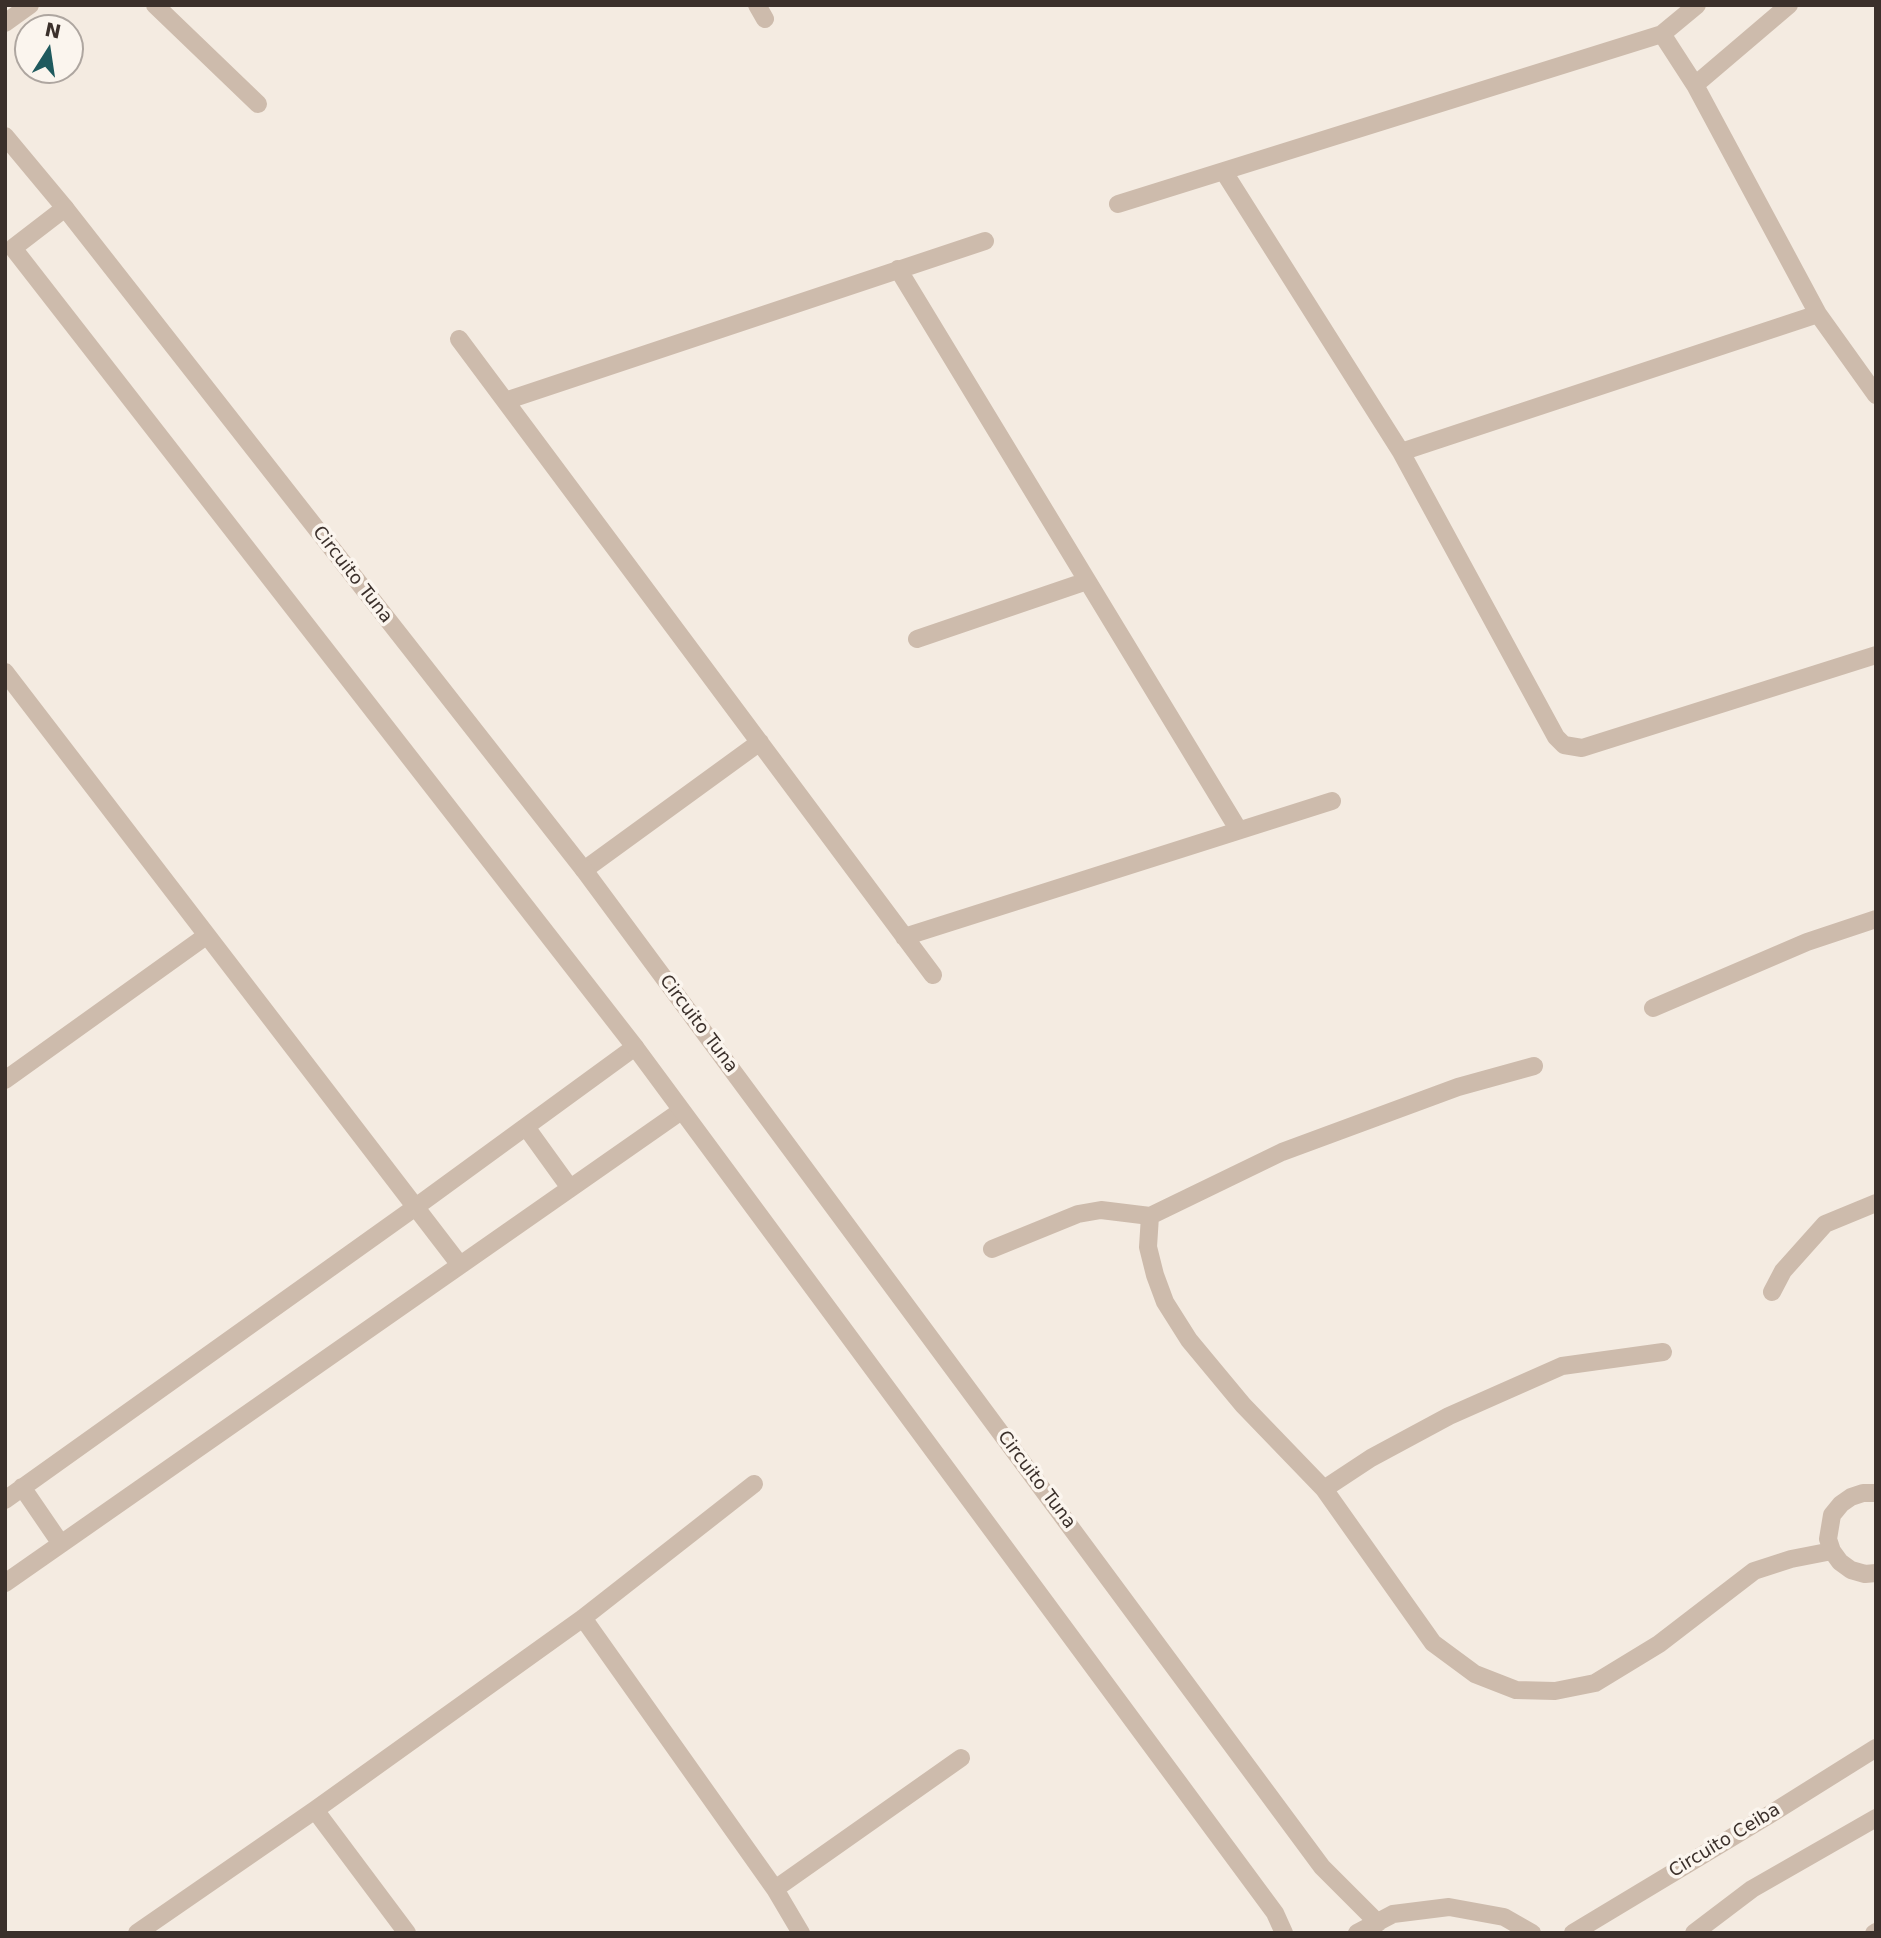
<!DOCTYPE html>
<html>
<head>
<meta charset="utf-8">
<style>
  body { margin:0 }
  #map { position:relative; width:1881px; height:1938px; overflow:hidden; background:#f4ebe1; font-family:"DejaVu Sans",sans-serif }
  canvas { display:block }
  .frame { position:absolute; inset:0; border:7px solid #3b302b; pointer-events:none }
  .north { position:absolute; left:14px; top:14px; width:70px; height:70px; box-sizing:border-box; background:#fbf5ee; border:2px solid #aea6a0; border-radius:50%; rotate:12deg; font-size:19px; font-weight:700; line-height:28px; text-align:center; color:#3b302b }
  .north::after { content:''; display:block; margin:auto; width:24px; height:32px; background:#1f5a5e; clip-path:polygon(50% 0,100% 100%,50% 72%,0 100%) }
</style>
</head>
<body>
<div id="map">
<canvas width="1881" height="1938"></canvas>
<div class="frame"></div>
<div class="north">N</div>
</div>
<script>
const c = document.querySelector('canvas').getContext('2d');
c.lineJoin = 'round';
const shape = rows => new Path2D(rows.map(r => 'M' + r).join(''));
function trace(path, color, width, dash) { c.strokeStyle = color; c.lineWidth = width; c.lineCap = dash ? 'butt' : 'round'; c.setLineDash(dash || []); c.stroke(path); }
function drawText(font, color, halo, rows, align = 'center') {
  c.font = font + ' "DejaVu Sans",sans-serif'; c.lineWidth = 7; c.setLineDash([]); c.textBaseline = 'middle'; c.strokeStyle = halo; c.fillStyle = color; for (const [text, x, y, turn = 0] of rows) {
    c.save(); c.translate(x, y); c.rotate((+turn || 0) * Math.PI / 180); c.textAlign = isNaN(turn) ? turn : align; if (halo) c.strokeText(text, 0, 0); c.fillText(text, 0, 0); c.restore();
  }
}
trace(shape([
  [1873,1933,1876,1931]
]), '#cdbbac', 16);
trace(shape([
  [155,5,258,104],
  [757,5,765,19],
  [5,23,30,5],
  [1662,34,1695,85,1818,314,1876,395],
  [1695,85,1789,5],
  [5,136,65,208],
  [1224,172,1401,452,1556,737,1564,745,1582,748,1876,655],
  [1118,204,1662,34,1697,5],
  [898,269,1238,829],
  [459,339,933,975],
  [505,401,985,241],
  [1401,452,1818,314],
  [917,639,1087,581],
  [5,672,460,1265],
  [584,870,760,742],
  [904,937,1332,801],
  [1653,1008,1807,942,1876,919],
  [5,1080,206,936],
  [526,1127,570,1188],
  [1150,1216,1148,1247,1155,1275,1165,1302,1189,1340,1243,1405,1324,1489,1433,1643,1475,1674,1516,1690,1555,1691,1595,1683,1659,1644,1754,1571,1791,1559,1832,1551],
  [992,1249,1078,1214,1101,1210,1150,1216,1282,1152,1458,1087,1534,1066],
  [1772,1292,1783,1271,1825,1224,1876,1203],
  [22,1487,61,1544],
  [1324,1489,1371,1458,1449,1416,1562,1366,1663,1352],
  [1876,1493,1863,1493,1851,1497,1841,1504,1832,1515,1828,1539,1832,1551,1840,1562,1851,1570,1865,1574,1876,1573],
  [5,1500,417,1206,635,1047],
  [5,1583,681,1111],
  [583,1618,775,1889,801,1933],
  [315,1810,407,1933],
  [775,1889,961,1758],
  [137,1933,315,1810,583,1618,754,1484]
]), '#cdbbac', 18);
trace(shape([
  [1284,1933,1275,1913,635,1047,13,248,65,208,584,870,1322,1867,1378,1923],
  [1357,1933,1393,1914,1449,1907,1504,1917,1532,1933],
  [1573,1933,1769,1815,1876,1748],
  [1694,1933,1752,1889,1876,1818]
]), '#cdbbac', 18);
drawText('18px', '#3b302b', '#fbf5ee', [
  ["Circuito Tuna",352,575,52],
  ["Circuito Tuna",698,1024,53],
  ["Circuito Tuna",1036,1480,53],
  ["Circuito Ceiba",1725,1841,-31]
]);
</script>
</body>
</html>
